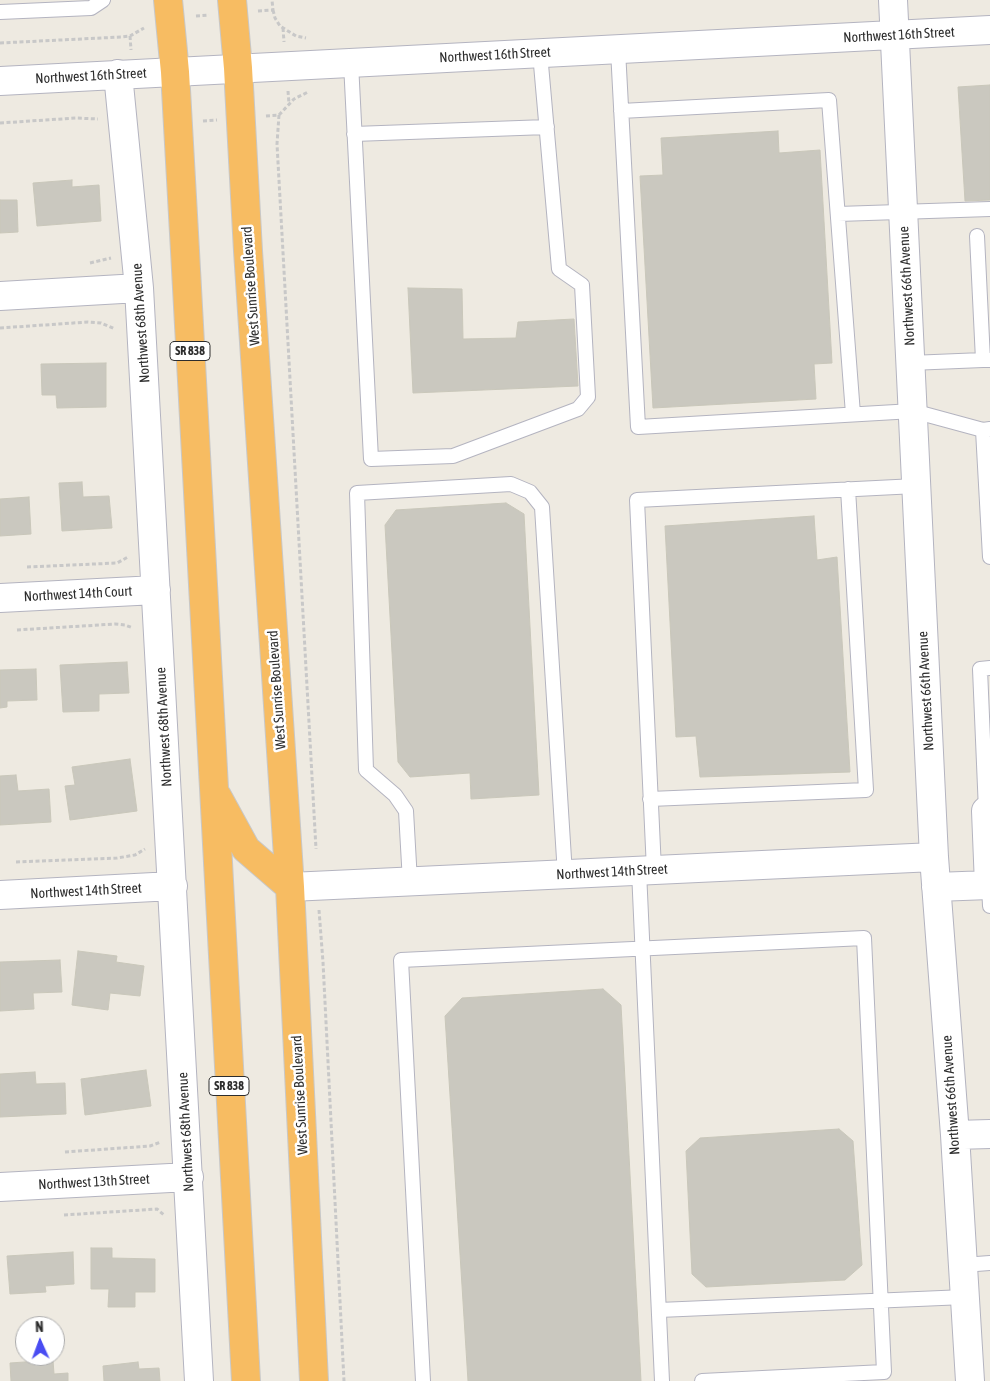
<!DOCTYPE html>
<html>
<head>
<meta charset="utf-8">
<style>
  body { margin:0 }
  #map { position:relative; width:990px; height:1381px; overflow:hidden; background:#eeeae1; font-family:"Asap Condensed",sans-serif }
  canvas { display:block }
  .north { position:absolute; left:15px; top:1316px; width:50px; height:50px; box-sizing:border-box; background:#fff; border:1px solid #ababab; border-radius:50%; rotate:358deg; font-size:14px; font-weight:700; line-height:20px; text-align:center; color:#2d2d2d }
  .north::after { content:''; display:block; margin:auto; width:18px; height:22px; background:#494cf2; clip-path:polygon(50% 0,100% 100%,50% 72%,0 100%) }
</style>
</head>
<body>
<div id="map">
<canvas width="990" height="1381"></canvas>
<div class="north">N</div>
</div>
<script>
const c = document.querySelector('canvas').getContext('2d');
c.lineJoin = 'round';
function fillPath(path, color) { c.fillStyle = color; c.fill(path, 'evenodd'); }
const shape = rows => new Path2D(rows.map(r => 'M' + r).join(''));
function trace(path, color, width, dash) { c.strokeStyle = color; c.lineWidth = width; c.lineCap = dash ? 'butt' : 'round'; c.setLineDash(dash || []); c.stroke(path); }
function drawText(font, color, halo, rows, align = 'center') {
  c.font = font + ' "Asap Condensed",sans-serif'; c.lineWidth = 5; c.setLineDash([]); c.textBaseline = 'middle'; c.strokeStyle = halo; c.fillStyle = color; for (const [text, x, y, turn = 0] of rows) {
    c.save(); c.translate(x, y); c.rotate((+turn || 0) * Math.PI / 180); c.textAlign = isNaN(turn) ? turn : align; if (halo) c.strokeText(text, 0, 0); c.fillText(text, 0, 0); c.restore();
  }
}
const building = shape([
  [990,85,990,200,965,201,958,87,990,85],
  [778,131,779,153,820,150,832,363,814,364,816,399,653,408,640,176,663,175,661,138,778,131],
  [72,180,72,187,99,185,101,221,37,226,33,183,72,180],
  [0,200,17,200,18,232,0,233,0,200],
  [408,288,462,289,463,339,516,338,518,322,574,319,578,386,413,393,408,288],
  [106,363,106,407,57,408,56,395,42,395,41,364,106,363],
  [82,482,83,497,109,496,112,528,62,531,59,483,82,482],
  [29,497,31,534,0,536,0,499,29,497],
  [506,503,524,514,539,795,471,799,470,773,410,777,398,762,385,525,396,510,506,503],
  [814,516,817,560,837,557,850,772,700,777,696,736,676,737,665,526,814,516],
  [127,662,129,693,99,694,99,711,63,712,60,665,127,662],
  [36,669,37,700,7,701,7,707,0,708,0,670,36,669],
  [130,759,137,811,70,820,65,786,75,785,72,767,130,759],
  [16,775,18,791,49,789,51,822,0,825,0,776,16,775],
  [78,951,117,956,116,962,144,966,140,996,110,993,108,1010,72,1005,78,951],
  [60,960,62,992,33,993,34,1009,0,1011,0,962,60,960],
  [603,989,621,1005,641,1381,468,1381,445,1016,462,998,603,989],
  [146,1070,151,1106,85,1115,81,1079,146,1070],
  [35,1072,36,1084,65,1083,66,1114,0,1117,0,1074,35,1072],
  [839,1129,853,1141,862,1265,845,1280,706,1287,692,1274,686,1151,700,1138,839,1129],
  [91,1248,112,1248,112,1258,155,1259,155,1292,135,1292,135,1307,108,1307,109,1289,91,1289,91,1248],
  [73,1252,74,1284,45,1286,46,1292,10,1294,7,1256,73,1252],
  [53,1360,54,1374,68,1373,68,1381,11,1381,10,1363,53,1360],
  [138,1362,139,1369,159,1368,160,1381,104,1381,103,1366,138,1362]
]);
fillPath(building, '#cac8bf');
trace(building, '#c9c7ba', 1);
const lane = shape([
  [0,12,91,8,103,0],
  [618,50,638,427,913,411,983,430,990,429],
  [351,63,371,459,453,456,578,409,588,397,582,285,559,269,540,53],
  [621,111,829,100,853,414],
  [354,134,547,127],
  [838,214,990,209],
  [977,236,983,360,990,360],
  [910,363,983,360],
  [983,430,990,557],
  [650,799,866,790,848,489],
  [986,811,980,669,990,668],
  [654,870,637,500,916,486],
  [639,871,662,1381],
  [410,882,406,811,395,795,366,770,357,493,511,484,530,492,542,507,565,875],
  [989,885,990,906],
  [963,1265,990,1263],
  [659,1310,965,1297],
  [423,1381,401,960,864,938,884,1372,702,1381]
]);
const street = shape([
  [893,0,934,857,955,1135,970,1381],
  [118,74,139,288,199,1381],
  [0,81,990,30],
  [0,296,139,288],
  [0,598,156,590],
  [290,887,934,857],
  [936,887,989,885,986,811,990,811],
  [0,895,173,886],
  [955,1135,990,1134],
  [0,1187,189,1177]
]);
const highway = shape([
  [168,0,175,72,185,251,246,1381],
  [232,0,238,68,248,251,290,887,314,1381],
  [217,796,246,849,290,887]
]);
trace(lane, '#b4b4c0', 16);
trace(street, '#b4b4c0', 30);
trace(highway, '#c8c8c8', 30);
trace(shape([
  [273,10,275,18,280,26,296,36,306,38],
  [258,11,273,10,272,0],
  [196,16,209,15],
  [283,28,284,42],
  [130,36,131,50],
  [0,43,121,37,130,36,144,28],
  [288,91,289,104],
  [279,115,277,144,316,849],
  [266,116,279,115,294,99,308,92],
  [203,121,217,120],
  [0,123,76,118,98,119],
  [90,263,111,258],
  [0,328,88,322,101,323,115,329],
  [27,567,117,563,128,557],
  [17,630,115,624,125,625,133,628],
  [16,862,117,858,135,855,145,849],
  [319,910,323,962,344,1381],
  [65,1152,150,1146,161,1142],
  [64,1215,157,1209,164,1215]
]), '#c8c8c8', 3, [4, 2.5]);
trace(lane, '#fff', 14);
trace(street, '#fff', 28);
trace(highway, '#f7bc62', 28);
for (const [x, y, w] of [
  [190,351,40],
  [229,1086,40]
]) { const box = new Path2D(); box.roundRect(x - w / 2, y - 9.5, w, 19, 4); c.fillStyle = '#fff'; c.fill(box); trace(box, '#2d2d2d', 1); }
drawText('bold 12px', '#2d2d2d', null, [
  ["SR 838",190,351],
  ["SR 838",229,1086]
]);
drawText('14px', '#2d2d2d', '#fff', [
  ["Northwest 16th Street",899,35,-3],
  ["Northwest 16th Street",495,55,-3],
  ["Northwest 16th Street",91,76,-3],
  ["West Sunrise Boulevard",251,286,-94],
  ["Northwest 66th Avenue",907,286,-93],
  ["Northwest 68th Avenue",141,323,-94],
  ["Northwest 14th Court",78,594,-3],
  ["West Sunrise Boulevard",277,690,-94],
  ["Northwest 66th Avenue",926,691,-93],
  ["Northwest 68th Avenue",164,727,-93],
  ["Northwest 14th Street",612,872,-3],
  ["Northwest 14th Street",86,891,-3],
  ["West Sunrise Boulevard",300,1095,-93],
  ["Northwest 66th Avenue",951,1095,-94],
  ["Northwest 68th Avenue",186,1132,-93],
  ["Northwest 13th Street",94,1182,-3]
]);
</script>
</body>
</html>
